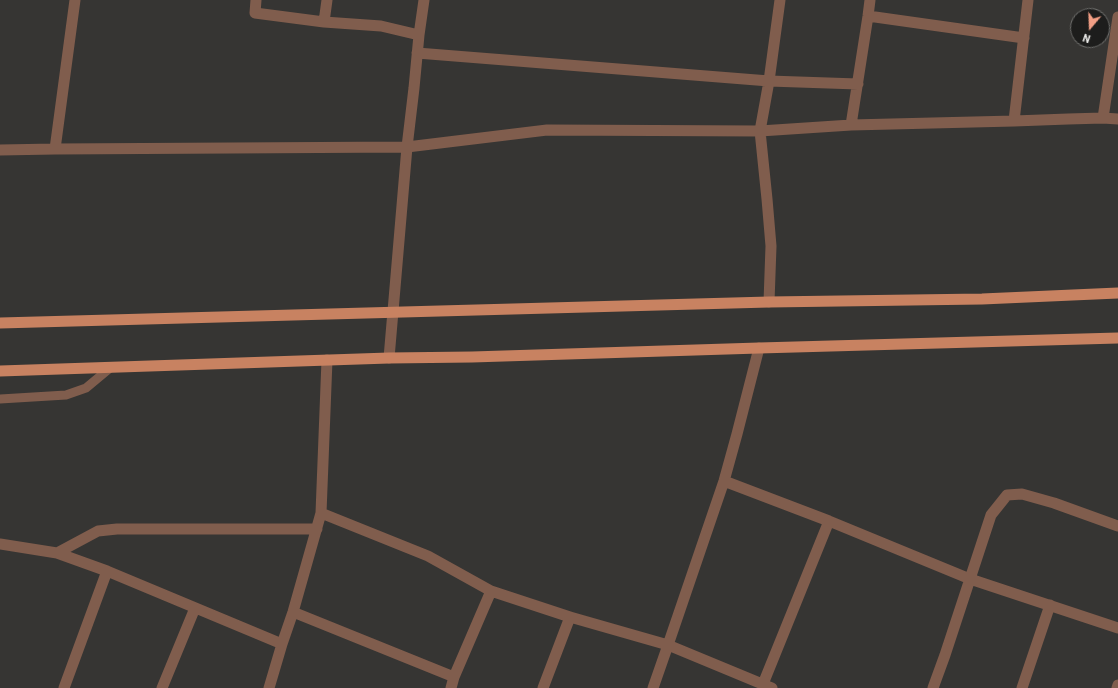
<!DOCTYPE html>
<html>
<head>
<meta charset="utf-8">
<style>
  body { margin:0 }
  #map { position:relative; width:1118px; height:688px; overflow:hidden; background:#363533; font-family:Barlow,sans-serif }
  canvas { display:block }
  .north { position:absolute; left:1070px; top:8px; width:40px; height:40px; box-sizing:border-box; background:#1d1d1c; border:1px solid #6f6f6d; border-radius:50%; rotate:199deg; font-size:11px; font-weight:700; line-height:16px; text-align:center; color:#e9e9e7 }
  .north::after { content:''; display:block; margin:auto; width:14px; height:18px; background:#f39f85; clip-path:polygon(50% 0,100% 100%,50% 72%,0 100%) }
</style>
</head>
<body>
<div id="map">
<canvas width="1118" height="688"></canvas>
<div class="north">N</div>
</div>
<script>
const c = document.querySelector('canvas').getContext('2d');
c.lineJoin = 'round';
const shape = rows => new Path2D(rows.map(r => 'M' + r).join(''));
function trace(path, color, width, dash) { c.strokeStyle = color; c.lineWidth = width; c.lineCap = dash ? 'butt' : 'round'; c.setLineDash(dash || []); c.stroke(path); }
trace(shape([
  [0,399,66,395,86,388,110,368]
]), '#805d4d', 9);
trace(shape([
  [256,0,255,13,324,22,381,26,419,35],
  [868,16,1024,38],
  [324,22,327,0],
  [417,53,769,81,858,84],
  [1103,118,1118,17],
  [1014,121,1028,0],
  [851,125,868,16,870,0],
  [55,149,75,0],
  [0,150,55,149,407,147,547,130,760,131,851,125,1014,121,1068,119,1103,118,1118,119],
  [769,302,771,246,767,199,760,131,769,81,780,0],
  [389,358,407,147,414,88,419,35,424,0],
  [724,481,829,521,970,579,1118,628],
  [321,513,428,556,491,591,570,617,668,645,772,688],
  [0,544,57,553,107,571,282,644],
  [57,553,98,531,117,529,317,529],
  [293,612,454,677],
  [763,684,829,521],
  [64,688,107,571],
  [162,688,195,608],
  [269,688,282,644,293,612,321,513,327,360],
  [451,688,454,677,491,591],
  [543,688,570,617],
  [653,688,668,645,724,481,737,434,759,348],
  [933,688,945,655,991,515,1007,495,1022,494,1054,503,1118,526],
  [1022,688,1050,605],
  [1117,688,1118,685]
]), '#805d4d', 11);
trace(shape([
  [0,323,769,302,982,299,1118,293],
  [0,371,389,358,472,357,759,348,1118,338]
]), '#c88261', 11);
</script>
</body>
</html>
